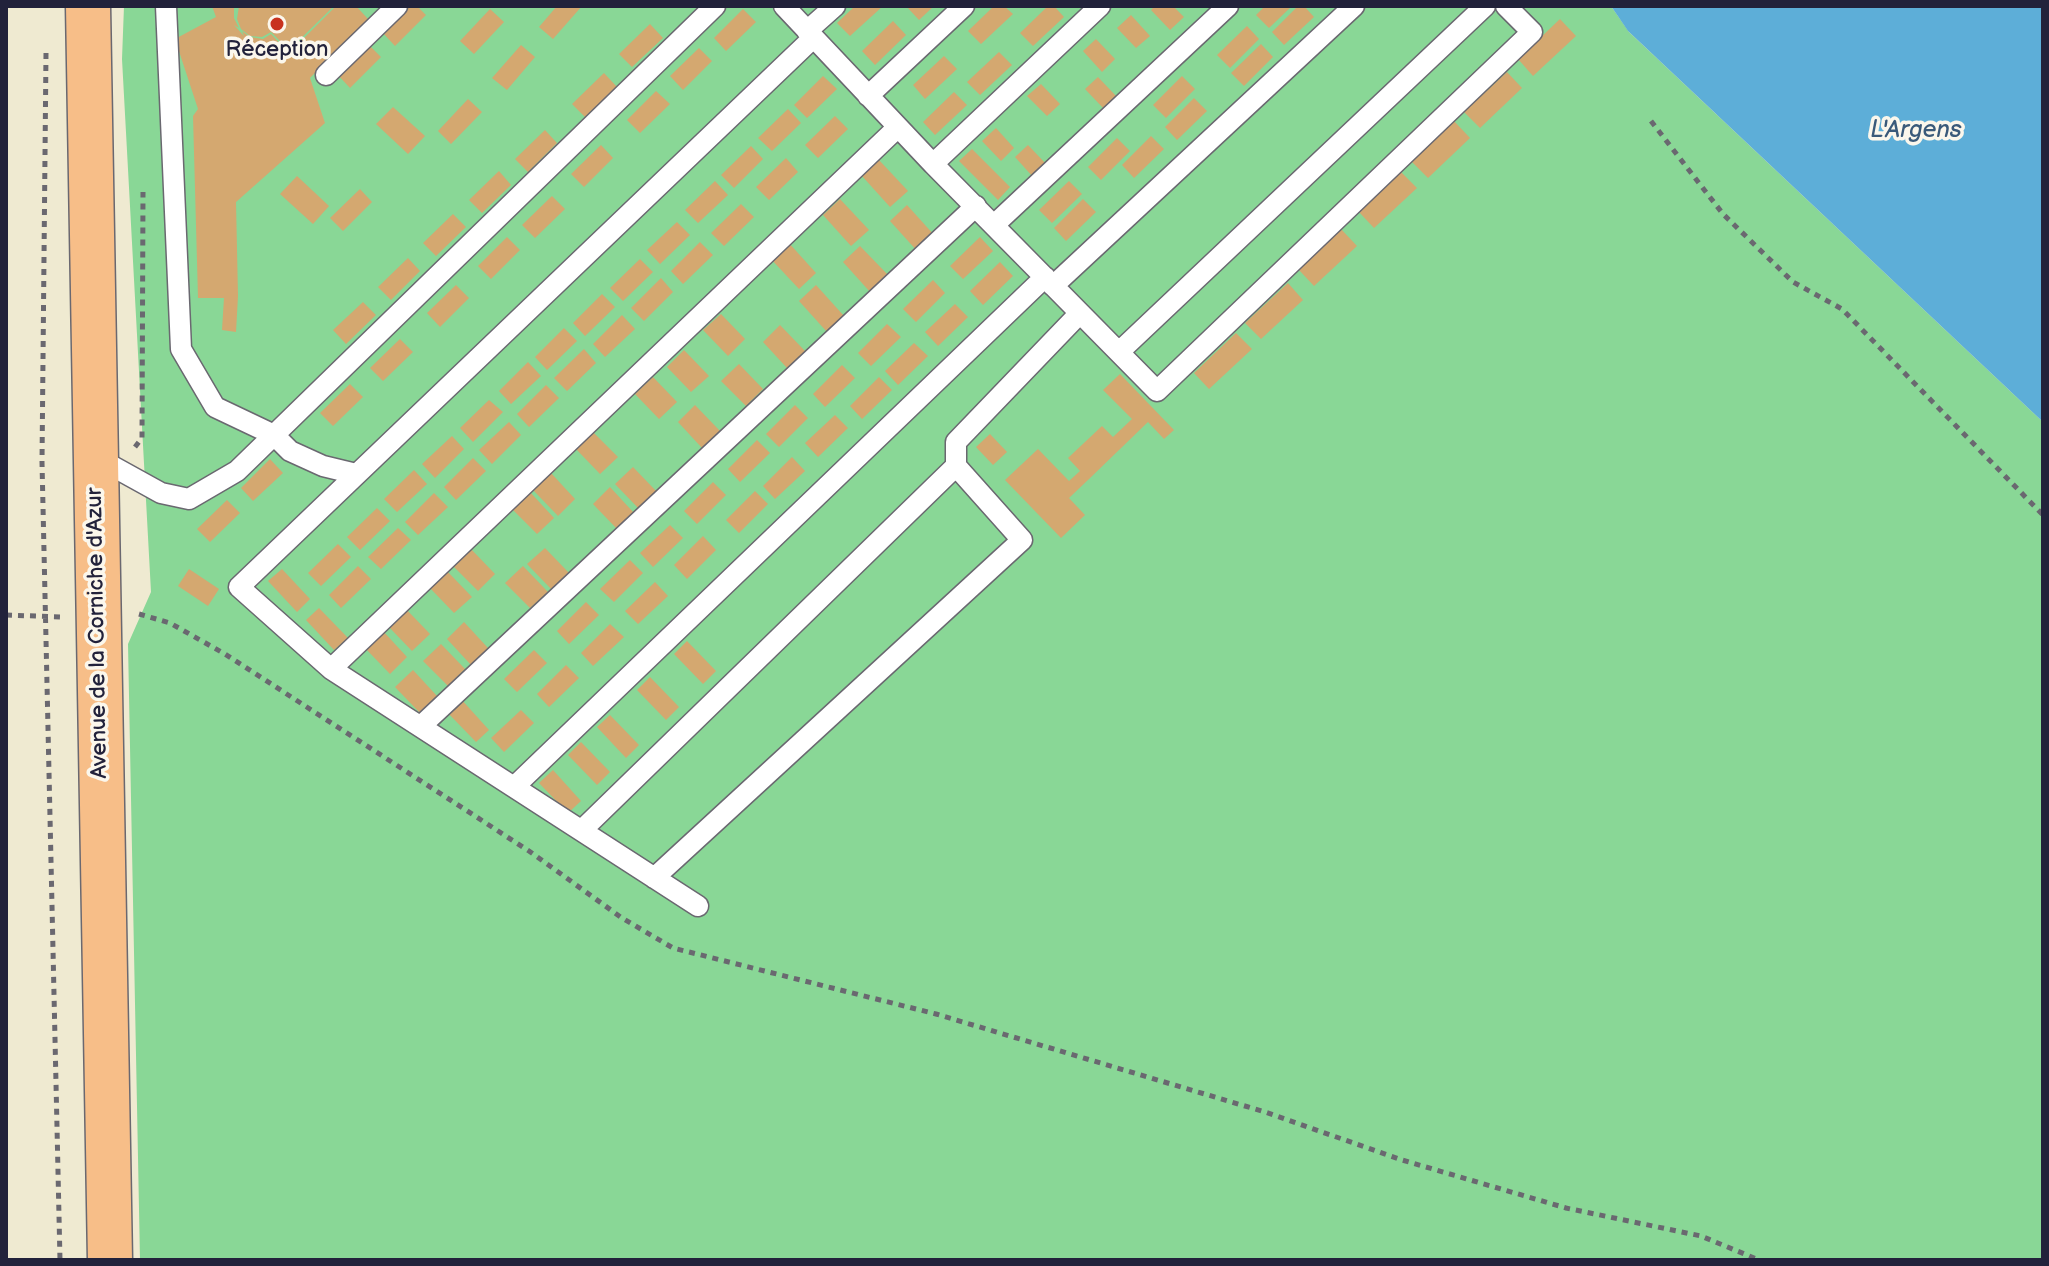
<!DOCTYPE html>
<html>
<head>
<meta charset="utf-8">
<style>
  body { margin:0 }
  #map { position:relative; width:2049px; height:1266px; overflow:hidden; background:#efead1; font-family:"Balsamiq Sans",sans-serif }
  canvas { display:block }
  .frame { position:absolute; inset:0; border:8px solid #22223b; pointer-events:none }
</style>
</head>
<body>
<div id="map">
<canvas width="2049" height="1266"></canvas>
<div class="frame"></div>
</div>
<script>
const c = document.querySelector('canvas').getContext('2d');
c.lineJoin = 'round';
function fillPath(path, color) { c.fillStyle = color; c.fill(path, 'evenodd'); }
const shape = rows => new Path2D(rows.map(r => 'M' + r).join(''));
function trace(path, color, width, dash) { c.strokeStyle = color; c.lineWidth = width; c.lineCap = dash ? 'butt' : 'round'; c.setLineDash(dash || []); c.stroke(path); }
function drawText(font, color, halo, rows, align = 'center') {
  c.font = font + ' "Balsamiq Sans",sans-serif'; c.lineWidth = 7; c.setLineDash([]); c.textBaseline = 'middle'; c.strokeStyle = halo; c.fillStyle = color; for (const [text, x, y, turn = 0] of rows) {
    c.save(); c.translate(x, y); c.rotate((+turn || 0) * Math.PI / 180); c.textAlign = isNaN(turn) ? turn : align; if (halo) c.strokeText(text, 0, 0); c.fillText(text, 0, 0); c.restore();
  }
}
fillPath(shape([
  [124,6,1611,6,1629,32,2043,422,2043,1260,140,1260,128,644,151,592,122,59]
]), '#89d796');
fillPath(shape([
  [1611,6,2043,6,2043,422,1628,31]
]), '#5daed8');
fillPath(shape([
  [212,6,234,6,234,18,239,28,234,25,244,36,242,31,250,37,263,39,271,34,289,53,336,6,356,6,368,19,310,78,325,123,236,202,238,296,236,332,222,330,224,298,198,298,193,116,198,109,175,39,216,17],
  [239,6,334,6,289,50,271,32,262,37,250,36,241,29,237,19],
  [409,6,417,6,426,15,395,46,382,32],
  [557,6,582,6,553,39,539,27],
  [855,6,883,6,850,36,837,23],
  [906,6,934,6,919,20],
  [994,6,1004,6,1013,14,981,44,968,31],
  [1048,6,1054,6,1064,17,1033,46,1020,33],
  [1155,6,1173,6,1184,17,1170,30,1151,10],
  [1265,6,1292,6,1269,28,1256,15],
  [1298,6,1304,6,1314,17,1284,45,1272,32],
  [490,9,504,22,474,54,460,41],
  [743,9,756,22,726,51,714,38],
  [1131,15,1150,36,1136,48,1117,28],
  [1560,19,1576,36,1533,76,1518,59],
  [893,21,906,35,875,65,862,51],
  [650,24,663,38,632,67,619,54],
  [1247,26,1259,39,1230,68,1217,55],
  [1096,39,1115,59,1102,72,1083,51],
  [368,44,381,57,350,88,337,74],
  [1261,44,1273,57,1244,86,1231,73],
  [521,45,535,57,507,90,492,78],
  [699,48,712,61,683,90,670,76],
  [999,52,1012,65,980,95,967,82],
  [944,56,957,69,925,99,913,85],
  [1507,72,1522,88,1480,128,1464,112],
  [604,73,617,87,585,117,572,104],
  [823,76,837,89,807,118,794,105],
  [1182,76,1195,89,1166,118,1153,105],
  [1098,77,1117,97,1104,109,1085,89],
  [1041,84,1060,104,1047,116,1027,96],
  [656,91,670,104,640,133,627,120],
  [954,92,967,105,935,135,923,122],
  [1194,98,1207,111,1177,140,1165,127],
  [468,99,482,112,451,144,438,131],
  [393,107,425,136,408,154,376,124],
  [788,109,801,123,772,151,758,138],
  [835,116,848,129,818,158,805,145],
  [1454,121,1470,138,1428,178,1412,162],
  [996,128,1014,148,1001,161,982,141],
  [545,130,557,143,528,172,515,159],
  [1151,136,1164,149,1134,178,1122,165],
  [1117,138,1130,151,1101,180,1088,167],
  [601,145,613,158,584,187,571,174],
  [1028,145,1047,165,1033,177,1015,157],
  [751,146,763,159,734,188,721,175],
  [972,149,1010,187,998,200,959,161],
  [786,158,798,172,769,200,756,187],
  [879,160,908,191,890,207,862,176],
  [499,171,511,185,482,213,469,200],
  [1401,172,1417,188,1374,228,1359,212],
  [297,176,329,206,313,224,280,194],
  [715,181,728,195,698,223,685,210],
  [1069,181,1082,194,1052,223,1039,210],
  [360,189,372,202,343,231,330,218],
  [552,196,565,209,535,238,522,225],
  [840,199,869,230,851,246,823,215],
  [1083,199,1096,212,1066,241,1054,228],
  [741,204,754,217,724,246,711,233],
  [907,205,935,236,918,252,890,221],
  [453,214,466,227,436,256,423,243],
  [677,222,690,235,660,264,647,250],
  [1341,229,1357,246,1314,286,1299,270],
  [507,237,520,250,491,279,478,266],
  [980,237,993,251,963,279,950,266],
  [700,242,713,255,683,284,671,271],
  [788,242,816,273,799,289,770,258],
  [860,246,889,276,871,293,843,262],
  [408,258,420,271,391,300,378,287],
  [640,259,653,272,623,301,610,288],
  [1000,262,1013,276,983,305,970,291],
  [661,278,673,292,644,321,631,308],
  [933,280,945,293,916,322,903,309],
  [1288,283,1303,300,1261,339,1245,323],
  [456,285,469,298,440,327,427,313],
  [816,285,844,316,827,332,799,301],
  [602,294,615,307,585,336,573,323],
  [363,302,376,315,346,344,333,330],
  [955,304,968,317,938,346,925,332],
  [721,314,745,339,728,356,703,330],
  [622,315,635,329,605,357,593,344],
  [887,324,901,337,871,366,858,353],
  [780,325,805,351,787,368,763,342],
  [564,328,577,341,547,370,535,357],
  [1236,333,1252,349,1209,389,1194,373],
  [400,339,413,352,383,381,370,368],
  [914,343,928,356,898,385,885,371],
  [584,349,596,363,567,391,554,378],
  [684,350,709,376,691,392,667,367],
  [528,362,541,376,511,404,499,391],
  [739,364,763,389,746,406,721,381],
  [842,365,855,378,825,407,813,394],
  [1120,374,1174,430,1164,439,1148,422,1089,479,1069,498,1085,515,1061,538,1005,480,1038,449,1069,481,1080,471,1068,458,1102,426,1113,437,1132,419,1103,390],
  [653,377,677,402,659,419,635,394],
  [879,377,892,390,862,419,850,406],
  [350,384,363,397,333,426,320,413],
  [546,385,559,398,529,427,517,414],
  [489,400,503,412,473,442,460,428],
  [695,405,720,431,702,448,678,422],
  [795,405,808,418,779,447,766,434],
  [835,415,848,428,818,457,805,443],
  [509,422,521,435,492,464,479,450],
  [593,432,618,457,600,474,576,449],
  [990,434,1007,452,993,465,976,447],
  [452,436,464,449,435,478,422,464],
  [757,440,770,453,740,482,728,469],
  [792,457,805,471,775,499,763,486],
  [473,458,486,471,456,500,444,487],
  [270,459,283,473,253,501,241,488],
  [633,467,657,492,639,509,615,484],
  [414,470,427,484,397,512,384,499],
  [551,473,575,499,558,516,533,490],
  [713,482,726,495,697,524,684,511],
  [610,487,634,513,617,529,593,504],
  [755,491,768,504,739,533,726,520],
  [530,492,554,518,537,534,512,509],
  [434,493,448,507,418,535,405,522],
  [227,500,240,513,210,542,197,529],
  [377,508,390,521,360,550,347,537],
  [670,525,683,538,653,567,640,553],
  [398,528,411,540,381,569,368,557],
  [703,536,716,550,687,579,674,565],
  [338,544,351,557,321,586,308,573],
  [545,548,569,573,552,590,527,564],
  [471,549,495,574,478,591,453,566],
  [630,560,643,573,614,602,600,589],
  [358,566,371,579,341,608,329,595],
  [523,566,548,592,530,608,505,583],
  [189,569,219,589,208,606,178,586],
  [282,569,310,599,297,612,268,581],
  [447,571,472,597,454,613,430,588],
  [655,582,668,596,638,624,625,611],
  [586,602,599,615,569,644,557,631],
  [319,608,348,638,334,650,306,620],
  [406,609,430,634,412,651,388,626],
  [464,622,488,648,471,665,447,639],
  [610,624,624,637,593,666,581,653],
  [383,631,407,657,390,674,365,648],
  [687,641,716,671,703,684,674,654],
  [441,644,465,669,448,686,423,661],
  [534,650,547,663,517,692,504,679],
  [566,665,579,678,549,707,537,694],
  [413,670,437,696,420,713,395,687],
  [650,677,679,707,666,720,637,690],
  [461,699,489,730,476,742,447,712],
  [521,710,534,723,504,752,491,738],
  [610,715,639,745,626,758,597,727],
  [581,742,610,772,597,785,568,755],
  [553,770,581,801,568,813,539,783]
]), '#d4a870');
const lane = shape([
  [166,6,181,349,215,407,274,435,290,451,323,466,356,474],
  [784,6,933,164,1157,391,1532,32,1506,6],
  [807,31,835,6],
  [326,75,397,6],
  [868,96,964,6],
  [933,164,1100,6],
  [994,225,1228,6],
  [1053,286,1354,6],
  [1119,352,1485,6],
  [94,456,161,493,189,499,237,471,715,6],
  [331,669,898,127],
  [421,726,976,206],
  [515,786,1045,277],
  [583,829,956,466,956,442,1080,313],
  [654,878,1022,540,956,466],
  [698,906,331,669,239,587,813,38]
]);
const primary = shape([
  [88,6,110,1260]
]);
trace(lane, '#6a6870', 23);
trace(primary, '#6a6870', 47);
trace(shape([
  [46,53,42,462,60,1260],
  [1651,121,1723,214,1793,282,1842,309,2043,515],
  [135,447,142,438,143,192],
  [139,614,170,623,225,654,529,851,622,918,673,948,936,1014,1265,1112,1402,1160,1566,1208,1701,1236,1759,1260],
  [6,615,61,617]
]), '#6a6870', 5, [6, 6]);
trace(lane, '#fff', 20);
trace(primary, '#f7be88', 44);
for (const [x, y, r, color] of [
  [277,24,8,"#c8321e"]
]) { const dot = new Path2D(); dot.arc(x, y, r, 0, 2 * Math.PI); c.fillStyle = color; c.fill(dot); trace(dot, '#fbf7ec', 3); }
drawText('22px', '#22223b', '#fbf7ec', [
  ["Réception",277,50]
]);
drawText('22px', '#22223b', '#fbf7ec', [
  ["Avenue de la Corniche d'Azur",98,633,-91]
]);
drawText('italic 24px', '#3a5a7a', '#fbf7ec', [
  ["L'Argens",1916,131]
]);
</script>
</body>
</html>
